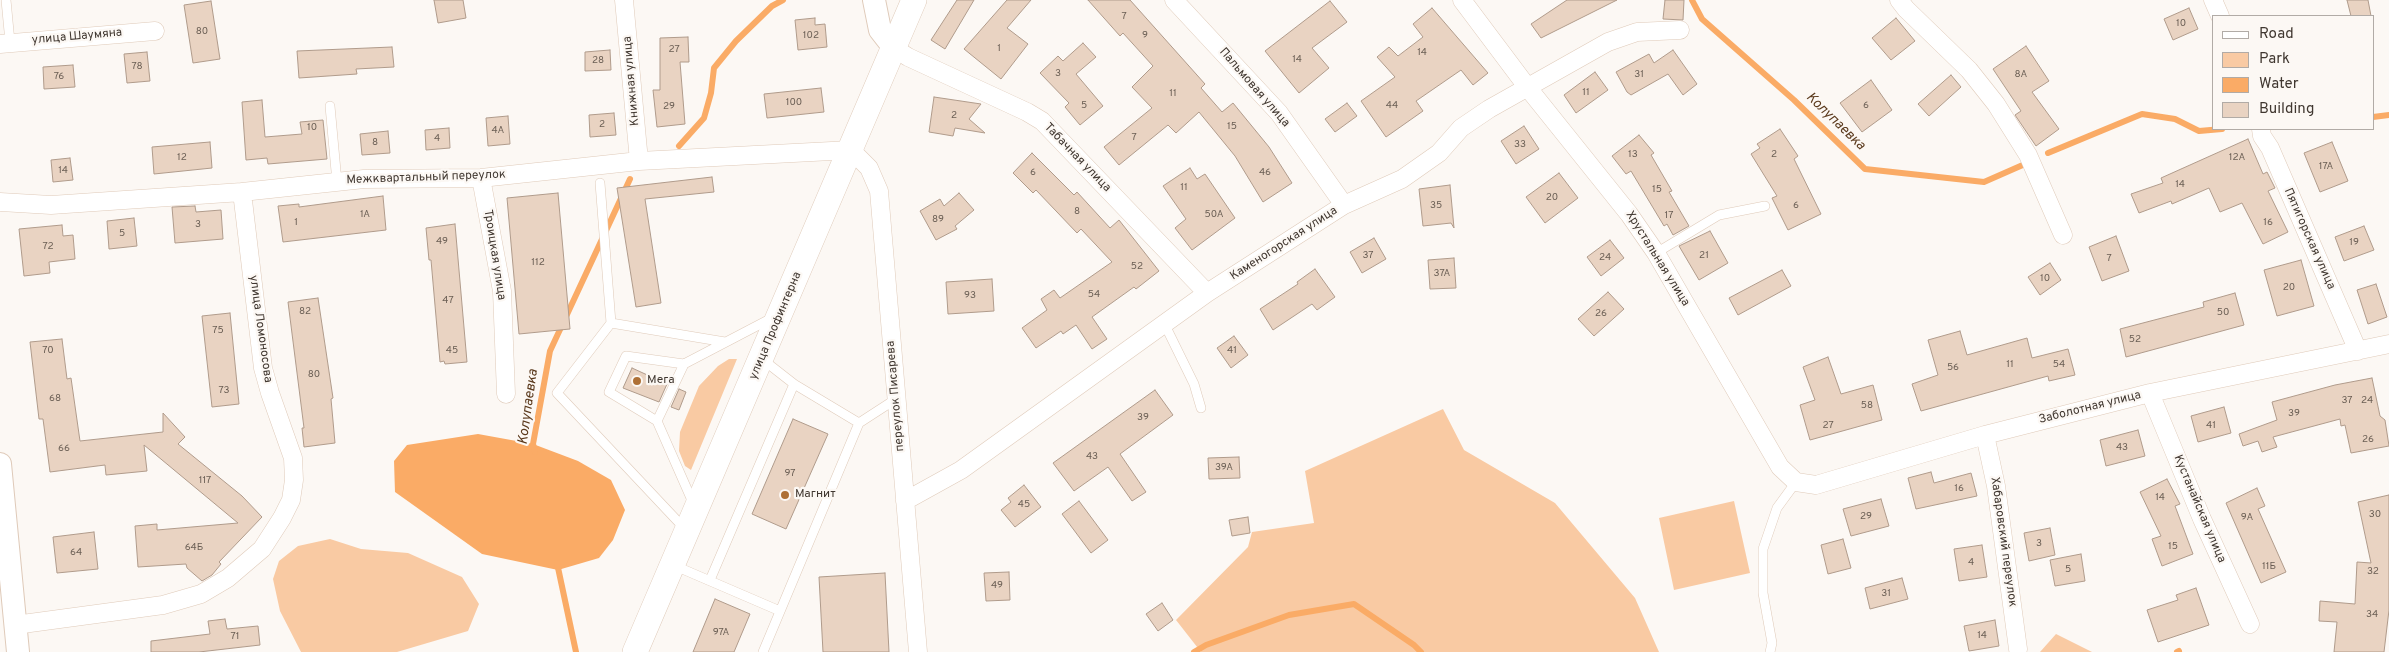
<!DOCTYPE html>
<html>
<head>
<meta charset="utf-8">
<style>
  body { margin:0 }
  #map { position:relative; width:2389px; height:652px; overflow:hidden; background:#fcf8f4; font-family:Overpass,sans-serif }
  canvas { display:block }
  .legend { position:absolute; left:2212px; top:15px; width:162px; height:115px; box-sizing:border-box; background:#fcf8f4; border:1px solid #b1aba6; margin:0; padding:6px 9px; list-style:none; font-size:15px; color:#403730 }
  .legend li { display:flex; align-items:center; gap:10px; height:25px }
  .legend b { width:25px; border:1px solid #b1aba6 }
</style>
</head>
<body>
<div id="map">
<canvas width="2389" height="652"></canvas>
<ul class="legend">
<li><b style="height:6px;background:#fff"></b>Road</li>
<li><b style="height:14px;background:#f9caa3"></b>Park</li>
<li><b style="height:14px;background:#faab66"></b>Water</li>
<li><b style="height:14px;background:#e9d3c2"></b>Building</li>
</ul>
</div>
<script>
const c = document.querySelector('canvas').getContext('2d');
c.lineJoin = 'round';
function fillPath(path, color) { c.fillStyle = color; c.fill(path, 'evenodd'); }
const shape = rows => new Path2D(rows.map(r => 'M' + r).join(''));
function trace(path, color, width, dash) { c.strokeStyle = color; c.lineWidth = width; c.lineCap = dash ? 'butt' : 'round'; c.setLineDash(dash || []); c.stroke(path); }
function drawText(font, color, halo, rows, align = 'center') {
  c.font = font + ' Overpass,sans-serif'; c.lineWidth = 4.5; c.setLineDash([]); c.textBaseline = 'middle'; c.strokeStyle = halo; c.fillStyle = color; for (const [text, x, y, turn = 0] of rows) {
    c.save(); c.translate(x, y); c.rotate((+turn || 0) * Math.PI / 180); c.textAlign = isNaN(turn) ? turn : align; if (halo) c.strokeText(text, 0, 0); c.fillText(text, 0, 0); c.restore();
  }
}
fillPath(shape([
  [729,359,737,359,691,470,685,466,679,451,680,432,699,386,718,366],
  [1443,409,1464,450,1555,503,1635,598,1659,652,1201,652,1176,620,1248,547,1252,532,1314,523,1305,471],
  [1734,501,1750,573,1674,590,1659,518],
  [330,539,361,549,408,553,462,577,479,604,468,631,397,652,301,652,280,611,273,579,279,561,298,546],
  [2056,634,2092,652,2040,652]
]), '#f9caa3');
fillPath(shape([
  [478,434,533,444,578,461,611,480,625,510,613,540,599,558,558,570,482,554,395,492,394,461,407,445]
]), '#faab66');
trace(shape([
  [1692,0,1702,19,1794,100,1865,169,1984,182,2025,164],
  [2373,117,2389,115],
  [679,146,704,118,711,93,714,68,736,41,772,6,783,0],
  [2048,153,2142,114,2175,119,2199,131,2222,129],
  [535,452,533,444,550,351,630,179],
  [557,563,576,652],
  [1194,652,1206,645,1289,615,1354,604,1414,645,1421,652],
  [2177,652,2179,651]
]), '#faab66', 6);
const building = shape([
  [434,0,463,0,466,18,438,23,434,0],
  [957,0,974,0,945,49,931,40,957,0],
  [1007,0,1031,0,1007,28,1028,44,1001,79,964,49,1007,0],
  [1088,0,1130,0,1205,84,1201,88,1222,112,1233,103,1269,147,1292,183,1263,202,1235,156,1199,112,1176,133,1168,125,1119,165,1104,147,1152,108,1132,87,1153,66,1123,33,1120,36,1088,0],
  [1567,0,1617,0,1541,38,1531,24,1567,0],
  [1665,0,1684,0,1683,20,1663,19,1665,0],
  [2347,0,2368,0,2371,16,2351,16,2347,0],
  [211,1,220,59,193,63,184,5,211,1],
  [1330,1,1347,22,1312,48,1329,68,1299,93,1265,51,1330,1],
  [1432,8,1488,73,1473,85,1461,70,1416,101,1423,111,1386,137,1361,101,1395,77,1377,57,1389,47,1398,56,1423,37,1413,24,1432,8],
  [2189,8,2198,29,2173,40,2164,19,2189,8],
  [815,18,815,25,825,24,827,47,798,50,795,20,815,18],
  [1896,18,1915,41,1891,60,1872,38,1896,18],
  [688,37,689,62,680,62,685,124,657,127,653,90,660,90,660,38,688,37],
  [1083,43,1096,57,1076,74,1103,106,1080,125,1065,107,1069,103,1040,73,1058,56,1063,61,1083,43],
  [2026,46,2049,81,2032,92,2059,129,2036,146,2015,115,2021,111,1993,69,2026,46],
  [392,47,394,67,356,69,357,74,299,78,297,51,392,47],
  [610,50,611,70,585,71,585,52,610,50],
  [1673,50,1697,84,1683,95,1668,74,1631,95,1627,92,1616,72,1649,54,1654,63,1673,50],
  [147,52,150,81,127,83,124,54,147,52],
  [73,65,75,87,44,89,43,67,73,65],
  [1595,72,1608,90,1576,113,1564,95,1595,72],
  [1951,75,1961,87,1929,116,1918,104,1951,75],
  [1871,80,1892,110,1862,132,1840,103,1871,80],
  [821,88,824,112,767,118,764,94,821,88],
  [934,97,981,104,969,119,985,133,955,128,953,136,929,132,934,97],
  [262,100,265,137,302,134,300,122,323,120,327,159,268,164,267,158,246,160,242,102,262,100],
  [1347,103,1357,116,1335,132,1325,119,1347,103],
  [614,113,616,135,590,137,589,115,614,113],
  [508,116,510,144,488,146,486,118,508,116],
  [1524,126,1539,149,1516,164,1501,141,1524,126],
  [449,128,450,148,426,150,425,130,449,128],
  [1780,129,1798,156,1794,159,1821,214,1788,230,1772,198,1777,196,1751,154,1760,148,1757,144,1780,129],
  [388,131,390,153,362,155,360,134,388,131],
  [1639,135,1654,153,1651,155,1672,191,1669,192,1689,226,1673,235,1667,224,1664,226,1631,171,1626,174,1612,156,1639,135],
  [2248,139,2263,174,2267,172,2275,188,2268,191,2288,232,2263,244,2242,203,2220,212,2209,188,2172,204,2171,201,2139,213,2131,194,2163,183,2161,178,2248,139],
  [210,142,212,168,154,174,152,147,210,142],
  [2332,142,2348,181,2320,192,2304,153,2332,142],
  [1032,153,1074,195,1077,192,1110,228,1119,220,1159,271,1136,289,1134,287,1092,317,1107,339,1092,349,1076,325,1063,334,1061,331,1036,348,1022,328,1047,310,1041,299,1054,290,1060,298,1112,262,1081,229,1077,233,1036,190,1033,193,1013,173,1032,153],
  [70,158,73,180,53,182,51,160,70,158],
  [1190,168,1197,179,1205,174,1235,218,1192,250,1175,228,1186,219,1163,186,1190,168],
  [1559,173,1578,198,1545,223,1526,197,1559,173],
  [712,177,714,192,645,199,661,303,636,307,617,188,712,177],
  [1450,185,1454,228,1451,223,1423,226,1419,189,1450,185],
  [558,193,570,329,519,334,507,198,558,193],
  [959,193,974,210,955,226,957,229,936,240,920,211,940,199,944,206,959,193],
  [383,196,386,230,283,242,278,206,299,204,299,207,383,196],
  [195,206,196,212,221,210,223,239,175,243,172,207,195,206],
  [134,218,137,246,109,249,107,221,134,218],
  [455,224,467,362,445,364,444,361,440,362,431,260,429,260,426,228,455,224],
  [62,225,63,236,73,235,75,259,49,262,50,273,24,276,19,229,62,225],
  [2364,226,2374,250,2344,261,2335,237,2364,226],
  [1710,231,1728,263,1699,280,1679,246,1710,231],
  [2116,236,2129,271,2102,281,2089,247,2116,236],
  [1374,238,1386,259,1362,273,1350,252,1374,238],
  [1610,240,1624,258,1601,276,1587,257,1610,240],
  [1454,258,1456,288,1430,289,1428,260,1454,258],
  [2301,260,2314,306,2277,316,2264,270,2301,260],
  [2050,263,2061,280,2040,295,2028,277,2050,263],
  [1315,269,1335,297,1317,310,1312,304,1273,330,1260,309,1298,284,1297,282,1315,269],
  [1782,270,1791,286,1738,315,1729,298,1782,270],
  [992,279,994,311,948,314,946,282,992,279],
  [2376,284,2387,317,2368,324,2357,290,2376,284],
  [1608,292,1624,309,1594,336,1578,319,1608,292],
  [2235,293,2244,325,2126,357,2120,329,2204,307,2203,302,2235,293],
  [318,298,333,398,331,399,335,443,304,447,302,428,304,428,288,302,318,298],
  [230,313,239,404,212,407,202,316,230,313],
  [1960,331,1967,355,2027,338,2032,358,2068,349,2075,375,2049,381,2048,376,1921,411,1912,384,1938,375,1928,340,1960,331],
  [1234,336,1248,355,1231,368,1217,348,1234,336],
  [62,339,67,379,71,378,80,441,163,432,163,413,185,437,178,444,242,496,262,517,219,562,221,564,212,575,202,581,187,568,186,564,138,567,135,526,157,524,157,530,238,523,144,445,147,471,106,475,105,465,50,472,43,419,39,419,30,342,62,339],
  [1828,357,1841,394,1873,385,1882,420,1810,440,1800,405,1815,400,1803,367,1828,357],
  [632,368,667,384,659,402,623,388,632,368],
  [2372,378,2380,416,2385,420,2389,446,2351,453,2345,425,2341,426,2340,419,2273,437,2277,447,2262,452,2258,441,2243,446,2239,434,2277,420,2272,402,2335,385,2372,378],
  [679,389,686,392,679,410,671,407,679,389],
  [1155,390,1173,415,1120,454,1146,492,1132,501,1108,467,1074,491,1053,463,1155,390],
  [2224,407,2231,433,2198,442,2191,416,2224,407],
  [793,419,828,434,786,529,752,514,793,419],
  [2138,430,2145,456,2106,466,2100,440,2138,430],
  [1239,457,1240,478,1209,479,1208,458,1239,457],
  [1931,472,1934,483,1971,473,1977,496,1916,509,1908,478,1931,472],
  [2167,479,2180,504,2175,506,2193,554,2162,566,2152,539,2161,536,2140,492,2167,479],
  [1024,485,1041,507,1015,527,1001,510,1011,502,1008,498,1024,485],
  [2257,488,2265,506,2258,509,2286,572,2261,583,2226,503,2257,488],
  [2389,495,2389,610,2384,652,2334,652,2337,622,2319,621,2320,601,2355,604,2357,562,2371,563,2358,502,2389,495],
  [1881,499,1889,526,1851,536,1843,509,1881,499],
  [1079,501,1108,540,1091,553,1062,514,1079,501],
  [1248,517,1250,533,1232,536,1229,520,1248,517],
  [2050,528,2055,555,2029,561,2024,533,2050,528],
  [94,532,98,569,57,573,53,537,94,532],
  [1843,539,1851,568,1828,574,1821,545,1843,539],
  [1982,545,1987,577,1959,581,1954,549,1982,545],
  [2081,554,2085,581,2055,586,2050,560,2081,554],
  [1009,572,1010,600,986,601,984,573,1009,572],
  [885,573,889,652,823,652,819,577,885,573],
  [1902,578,1908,599,1870,609,1865,588,1902,578],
  [2196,588,2209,625,2158,642,2147,610,2178,600,2176,595,2196,588],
  [715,599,750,614,734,652,693,652,715,599],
  [1162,603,1173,620,1158,631,1146,614,1162,603],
  [225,619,227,629,258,626,260,645,199,652,151,652,151,641,210,634,208,621,225,619],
  [1995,620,1999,646,1969,651,1964,626,1995,620]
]);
fillPath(building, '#e9d3c2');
trace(building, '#b09b8b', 1);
const service = shape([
  [6,0,10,42],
  [330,106,337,182],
  [600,183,611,323,557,393,685,529],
  [1656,253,1719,215,1765,206],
  [611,323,725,342],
  [1164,323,1194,384,1201,408],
  [762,359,794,384,859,423,896,399],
  [657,421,609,392,626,356,684,364],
  [694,505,657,421,684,364,772,318],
  [673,565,780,611],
  [710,580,794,384],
  [763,652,859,423],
  [1770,652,1772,643,1763,593,1763,549,1777,508,1796,482]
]);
const minor = shape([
  [624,0,639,161],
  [1174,0,1279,113,1344,205],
  [1462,0,1528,88,1629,214,1656,253,1780,467,1796,482,1816,485,1985,435,2150,393,2389,344],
  [1899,0,1906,9,1969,70,1996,104,2028,155,2063,235],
  [2213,0,2220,16],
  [0,44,155,31],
  [894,48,908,57,1027,112,1042,121,1207,293],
  [2261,129,2262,136,2270,148,2358,351],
  [481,178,502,291,506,394],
  [0,202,51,205,242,192,364,179,481,178,639,161,851,150,869,168,879,191,918,652],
  [2150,393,2202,519,2250,624],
  [1985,435,1996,486,2018,649],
  [905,501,961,470,1207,293,1344,205,1402,179,1439,153,1461,128,1489,109,1608,42,1637,32,1680,30],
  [15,625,163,605,201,594,228,578,262,549,282,518,291,500,294,480,293,458,270,393,263,368,242,192]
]);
const tertiary = shape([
  [874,0,880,30,894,48],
  [0,464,18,652]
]);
const secondary = shape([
  [635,652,914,0]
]);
trace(service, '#dfcab9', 10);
trace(minor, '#dfcab9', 19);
trace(tertiary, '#dfcab9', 24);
trace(secondary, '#dfcab9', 26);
trace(service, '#fff', 9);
trace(minor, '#fff', 18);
trace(tertiary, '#fff', 22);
trace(secondary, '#fff', 25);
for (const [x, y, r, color] of [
  [637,381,5,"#ae7036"],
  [785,495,5,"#ae7036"]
]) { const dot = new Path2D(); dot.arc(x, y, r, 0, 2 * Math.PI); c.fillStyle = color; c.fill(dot); trace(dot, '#fcf8f4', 2); }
drawText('10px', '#6a5e54', null, [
  ["7",1124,17],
  ["10",2181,24],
  ["80",202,32],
  ["102",811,36],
  ["9",1145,36],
  ["1",999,49],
  ["27",674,50],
  ["14",1422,53],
  ["14",1297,60],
  ["28",598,61],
  ["78",137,67],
  ["3",1058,74],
  ["31",1639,75],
  ["8А",2021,75],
  ["76",59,77],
  ["11",1586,93],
  ["11",1173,94],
  ["100",794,103],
  ["5",1084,106],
  ["44",1392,106],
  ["6",1866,106],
  ["29",669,107],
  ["2",954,116],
  ["2",602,125],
  ["15",1232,127],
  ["10",312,128],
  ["4А",498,131],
  ["7",1134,138],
  ["4",437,139],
  ["8",375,143],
  ["33",1520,145],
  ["13",1633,155],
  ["2",1774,155],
  ["12",182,158],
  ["12А",2237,158],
  ["17А",2326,167],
  ["14",63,171],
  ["6",1033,173],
  ["46",1265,173],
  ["14",2180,185],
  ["11",1184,188],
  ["15",1657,190],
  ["20",1552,198],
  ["35",1436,206],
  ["6",1796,206],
  ["8",1077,212],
  ["1А",365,215],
  ["50А",1214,215],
  ["17",1669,216],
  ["89",938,220],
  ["1",296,223],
  ["16",2268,223],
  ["3",198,225],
  ["5",122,234],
  ["49",442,242],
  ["19",2354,243],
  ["72",48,247],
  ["37",1368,256],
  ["21",1704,256],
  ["24",1605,258],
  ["7",2109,259],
  ["112",538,263],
  ["52",1137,267],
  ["37А",1442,274],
  ["10",2045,279],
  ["20",2289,288],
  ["54",1094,295],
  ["93",970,296],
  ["47",448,301],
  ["82",305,312],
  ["50",2223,313],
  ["26",1601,314],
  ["75",218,331],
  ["52",2135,340],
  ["70",48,351],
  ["45",452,351],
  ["41",1232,351],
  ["11",2010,365],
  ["54",2059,365],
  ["56",1953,368],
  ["80",314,375],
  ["73",224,391],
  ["68",55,399],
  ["37",2347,401],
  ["24",2367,401],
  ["58",1867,406],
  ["39",2294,414],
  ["39",1143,418],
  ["27",1828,426],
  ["41",2211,426],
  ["26",2368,440],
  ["43",2122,448],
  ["66",64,449],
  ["43",1092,457],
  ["39А",1224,468],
  ["97",790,474],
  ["117",205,481],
  ["16",1959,489],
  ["14",2160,498],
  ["45",1024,505],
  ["30",2375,515],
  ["29",1866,517],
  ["9А",2247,518],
  ["3",2039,544],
  ["15",2173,547],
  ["64Б",194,548],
  ["64",76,553],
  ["4",1971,563],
  ["11Б",2269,567],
  ["5",2068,570],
  ["32",2373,572],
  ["49",997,586],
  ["31",1886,594],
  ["34",2372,615],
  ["97А",721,633],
  ["14",1982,636],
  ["71",235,637]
]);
drawText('12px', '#403730', '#fcf8f4', [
  ["улица Шаумяна",77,37,-5],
  ["Книжная улица",632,81,-95],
  ["Пальмовая улица",1254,88,49],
  ["Табачная улица",1077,158,46],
  ["Межквартальный переулок",426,178,-2],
  ["Пятигорская улица",2309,239,66],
  ["Каменогорская улица",1284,244,-33],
  ["Троицкая улица",494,255,81],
  ["Хрустальная улица",1657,259,58],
  ["улица Профинтерна",776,326,-67],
  ["улица Ломоносова",260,329,82],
  ["переулок Писарева",896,396,-95],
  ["Заболотная улица",2090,408,-14],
  ["Кустанайская улица",2199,509,67],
  ["Хабаровский переулок",2003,542,82]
]);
drawText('12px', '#403730', '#fcf8f4', [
  ["Мега",647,381],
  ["Магнит",795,495]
], 'left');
drawText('italic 14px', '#5b3a1d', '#fcf8f4', [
  ["Колупаевка",1835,122,44],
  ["Колупаевка",529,407,-82]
]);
</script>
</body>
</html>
